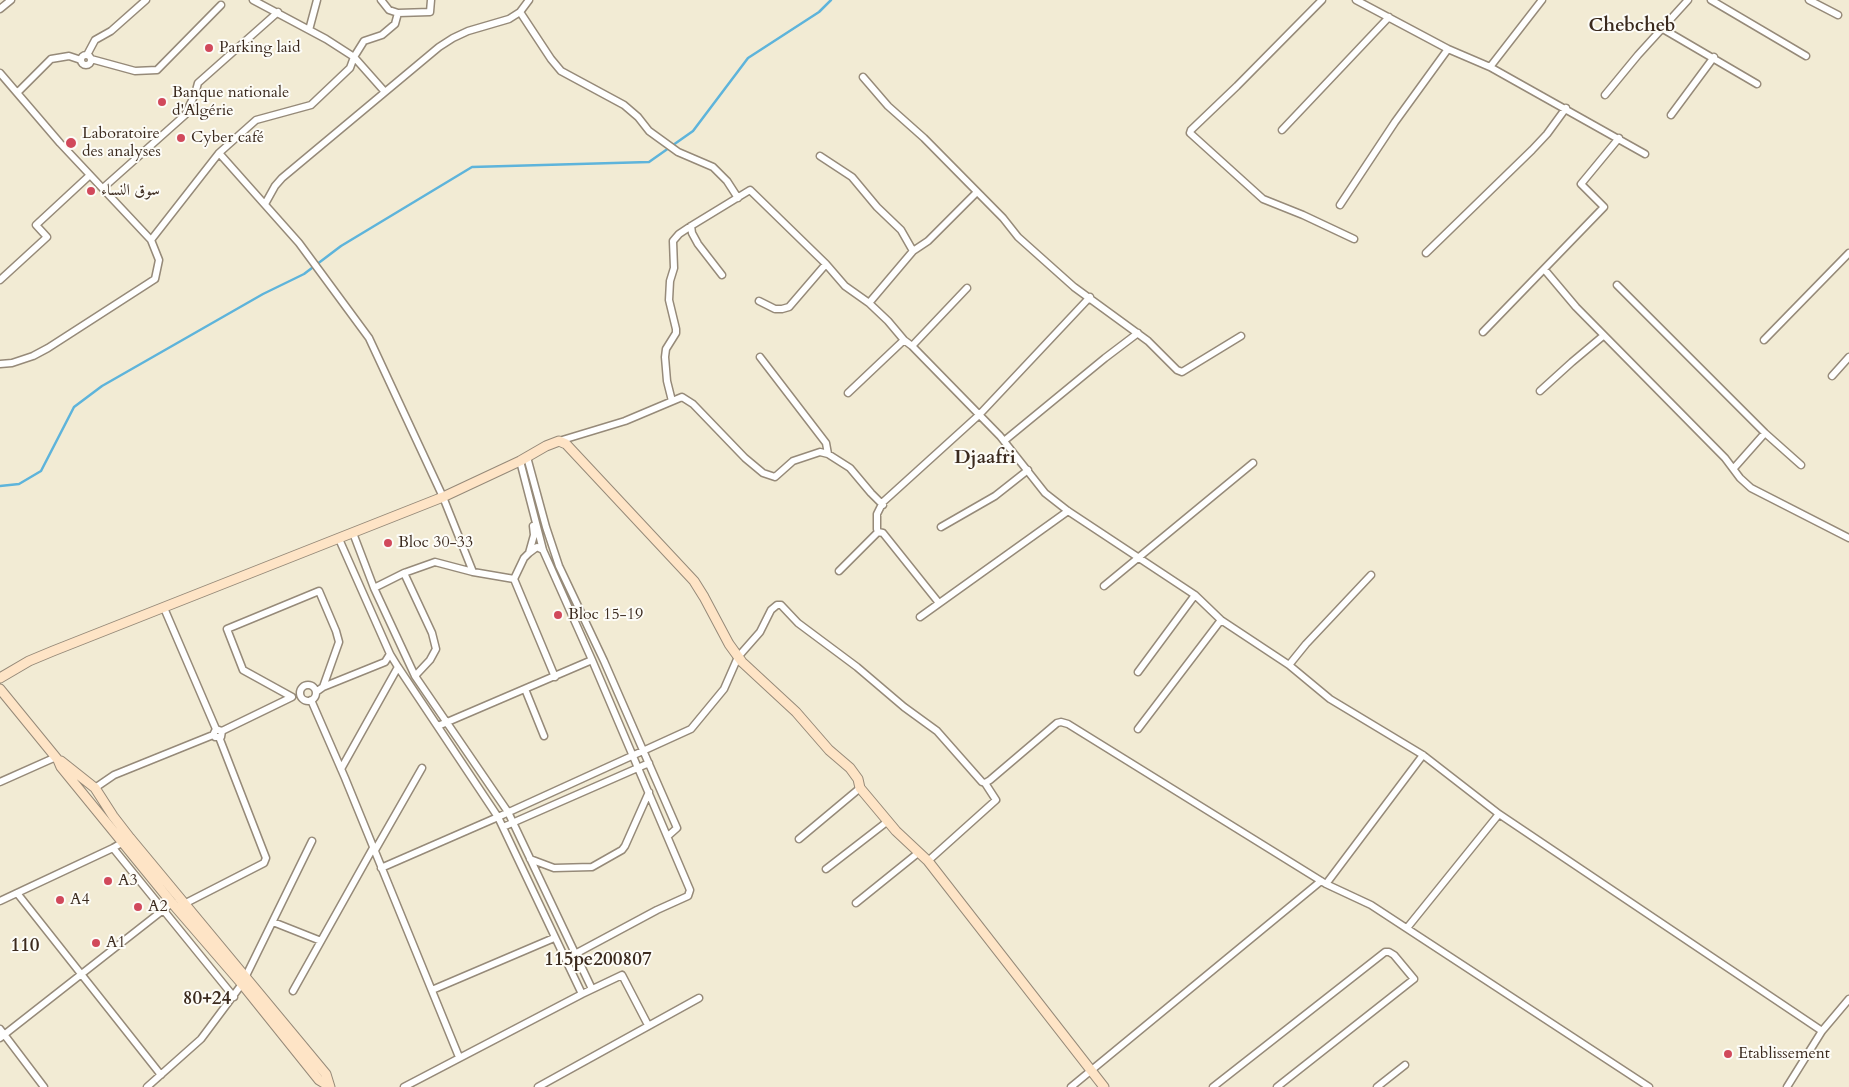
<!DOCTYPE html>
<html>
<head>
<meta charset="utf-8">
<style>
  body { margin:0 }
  canvas { display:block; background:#f2ebd4 }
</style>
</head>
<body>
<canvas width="1849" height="1087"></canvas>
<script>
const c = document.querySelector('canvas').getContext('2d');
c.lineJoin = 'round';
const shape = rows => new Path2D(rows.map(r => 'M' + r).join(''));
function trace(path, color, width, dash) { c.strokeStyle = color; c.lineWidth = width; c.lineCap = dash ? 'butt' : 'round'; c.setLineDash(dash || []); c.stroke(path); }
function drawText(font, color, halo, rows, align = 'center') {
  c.font = font + ' Cardo,Amiri,serif'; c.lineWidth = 4; c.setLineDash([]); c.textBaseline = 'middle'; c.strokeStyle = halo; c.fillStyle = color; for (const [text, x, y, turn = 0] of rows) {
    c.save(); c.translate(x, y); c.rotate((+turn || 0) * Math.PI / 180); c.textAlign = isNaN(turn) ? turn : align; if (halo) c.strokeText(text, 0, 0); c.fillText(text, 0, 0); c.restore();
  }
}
trace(shape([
  [0,486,19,484,41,471,74,407,102,386,263,294,304,274,341,246,472,167,649,162,693,131,748,58,819,12,831,0]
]), '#5eb4db', 2.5);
const street = shape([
  [253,0,326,39,354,57,385,92],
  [381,0,389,10,398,13,430,12,431,0],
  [1322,0,1237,86,1191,130,1190,133,1263,199,1303,215,1354,239],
  [1356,0,1448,49,1490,67,1645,154],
  [1711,0,1806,56],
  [1809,0,1838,15],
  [0,9,11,0],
  [520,12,551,59,561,71,624,105,638,117,649,131,678,152,713,167,727,181,738,198],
  [1663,29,1757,84],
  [309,30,317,0],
  '81 60a5 5 0 1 1 10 0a5 5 0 1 1-10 0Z',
  [87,55,95,40,111,31,146,0],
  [91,59,135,71,157,70,221,5],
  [1490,67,1542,0],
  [0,73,60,143,151,240,159,260,155,279,48,348,33,356,12,363,0,364],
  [863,77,888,106,924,138,1003,218,1018,237,1074,287,1148,341,1177,370,1182,372,1241,336],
  [18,92,51,59,69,56,81,60],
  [1605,95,1638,55,1688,0],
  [1671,115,1714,57],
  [1282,130,1389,17],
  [219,153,299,243,369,338,443,497,473,572],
  [820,156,852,177,877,207,901,230,913,251],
  [103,188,185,115,195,94,198,83,278,12],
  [265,204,275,186,282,178,439,47,453,38,468,31,509,19,520,12,529,0],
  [1340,205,1395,122,1448,49],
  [691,226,692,233,698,244,722,275],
  [151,240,219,153,256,120,311,105,350,68,354,57,364,41,382,35,395,24,398,13],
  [1426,253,1532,150,1547,134,1566,108],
  [1544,269,1576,307,1725,458,1740,478,1751,488,1849,538],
  [0,280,47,237,36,225,90,175],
  [1617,285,1765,433,1801,465],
  [759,301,775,309,782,309,789,307,826,264],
  [869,303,913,251,928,241,977,192],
  [1483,332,1604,207,1581,184,1619,138],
  [1764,340,1849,253],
  [912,346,967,288],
  [760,357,826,443,828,454],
  [1832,376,1849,357],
  [1540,391,1572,362,1603,336],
  [848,393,904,340],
  [672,401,667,381,665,357,666,349,676,333,676,329,669,300,670,281,674,268,673,241,679,234,691,226,750,190,826,264,845,286,869,303,888,321,904,340,912,346,1000,436,1045,493,1068,511,1195,595,1221,620,1289,665,1330,699,1423,755,1499,814,1822,1031],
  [559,441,625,421,682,397,693,404,745,458,763,473,775,477,793,461,820,452,828,454,850,468,871,493,883,505],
  [1004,441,1105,358,1138,333],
  [527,457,546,527,559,566,604,661,677,828,668,836],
  [520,461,543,550,592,660,690,890,688,896,657,910,575,954],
  [1734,468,1765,433],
  [533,526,534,535,529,553,537,547,543,550],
  [941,527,995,496,1028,470],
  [353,533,374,588,415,676,508,812,592,989],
  [339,539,390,654,398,667,498,817,691,729,724,689,738,657,760,632,771,610,777,605,781,605,798,623,857,667,904,707,937,731,982,782,985,783,990,780,1057,723,1061,722,1068,724,1326,884,1371,905,1649,1087],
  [839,571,878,532],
  [514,579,524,558,529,553],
  [1104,586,1253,463],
  [374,588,404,573],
  [939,603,883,533,878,532,877,529,877,514,883,502,979,415,1090,297],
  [164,608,216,729],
  [920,617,1068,511],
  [1289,665,1306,644,1371,575],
  [1138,672,1195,595],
  [415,676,430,660,436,649,432,633,404,573,435,562,473,572,514,579,555,677],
  '300 693a8 8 0 1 1 16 0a8 8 0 1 1-16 0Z',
  [525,689,544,736],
  [316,692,323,687,385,662,390,654],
  [311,700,345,778,459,1057],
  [438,726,592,660],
  [1138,729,1221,620],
  [222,731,216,729,213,735,215,737,221,737,222,731,292,697,243,670,227,629,319,591,336,631,339,642,323,687],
  [341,769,398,667],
  [0,782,56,757],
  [95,788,114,775,213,735],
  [503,827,649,763],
  [799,839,860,788],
  [113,848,234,997],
  [374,852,422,768],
  [530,859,554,868,592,867,622,850,625,846,649,792],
  [928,861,996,800,985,783],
  [381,868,498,817,582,994,404,1087],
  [826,869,888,821],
  [1326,884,1423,755],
  [17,893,161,1075],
  [0,901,113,848,125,841],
  [856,903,918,853],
  [184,904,264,863,266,858,219,737],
  [273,922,321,941],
  [1407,928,1499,814],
  [432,990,554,938],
  [293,991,373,848],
  [582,994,622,975,648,1025],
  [0,1029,44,1087],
  [0,1038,172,903],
  [147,1087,201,1039,242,984,312,841],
  [538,1087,699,998],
  [1071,1087,1321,881],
  [1213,1087,1385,952,1389,952,1394,955,1414,979,1277,1087],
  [1377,1087,1405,1065],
  [1787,1087,1822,1031,1849,999]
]);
const secondary = shape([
  [0,678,29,661,53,651,443,497,520,461,546,446,559,441,566,444,694,581,704,597,729,644,742,662,796,712,829,750,850,768,858,779,860,788,896,831,928,861,1104,1087],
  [0,689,58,760,61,767,172,903,242,984,319,1080,329,1086],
  [61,761,95,788,113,816,130,838,326,1074,330,1087]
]);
trace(street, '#968a79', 9);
trace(secondary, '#968a79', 11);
trace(street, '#fff', 6);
trace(secondary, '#fee4c6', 9);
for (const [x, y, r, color] of [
  [209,48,5,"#d1495b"],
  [162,102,5,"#d1495b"],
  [181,138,5,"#d1495b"],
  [71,143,6,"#d1495b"],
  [91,191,5,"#d1495b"],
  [388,543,5,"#d1495b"],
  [558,615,5,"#d1495b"],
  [108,881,5,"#d1495b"],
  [60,900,5,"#d1495b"],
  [138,907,5,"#d1495b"],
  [96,943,5,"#d1495b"],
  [1728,1054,5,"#d1495b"]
]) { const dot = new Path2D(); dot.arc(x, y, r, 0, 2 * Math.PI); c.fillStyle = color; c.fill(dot); trace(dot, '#fdfcf7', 2); }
drawText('16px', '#3b2a1e', '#fdfcf7', [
  ["Parking laid",219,48],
  ["Banque nationale",172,93],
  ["d'Algérie",172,111],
  ["Laboratoire",82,134],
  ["des analyses",82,152],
  ["Cyber café",191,138],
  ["سوق النساء",101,191],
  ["Bloc 30-33",398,543],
  ["Bloc 15-19",568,615],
  ["A3",118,881],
  ["A4",70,900],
  ["A2",148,907],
  ["A1",106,943],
  ["Etablissement",1738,1054]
], 'left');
drawText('bold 19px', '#3b2a1e', '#fdfcf7', [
  ["Chebcheb",1632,27],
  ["Djaafri",985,459],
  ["110",25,947],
  ["115pe200807",598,961],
  ["80+24",207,1000]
]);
</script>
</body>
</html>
